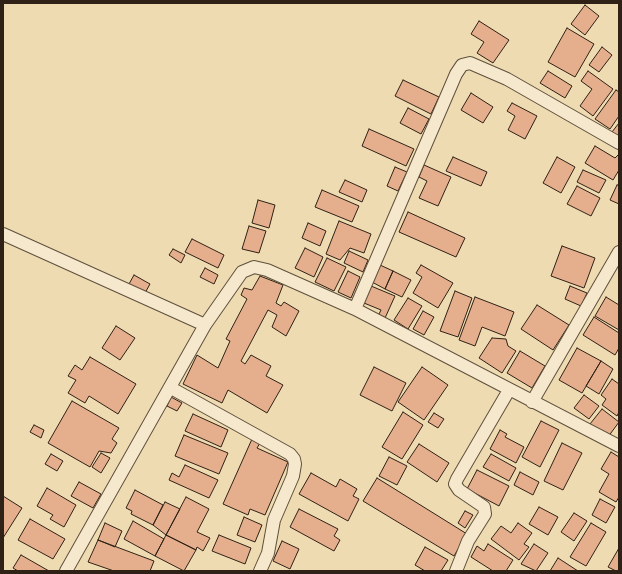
<!DOCTYPE html>
<html>
<head>
<meta charset="utf-8">
<style>
  body { margin:0 }
  #map { position:relative; width:622px; height:574px; overflow:hidden; background:#efdbb2; font-family:"EB Garamond",serif }
  canvas { display:block }
  .frame { position:absolute; inset:0; border:4px solid #2f2115; pointer-events:none }
</style>
</head>
<body>
<div id="map">
<canvas width="622" height="574"></canvas>
<div class="frame"></div>
</div>
<script>
const c = document.querySelector('canvas').getContext('2d');
c.lineJoin = 'round';
function fillPath(path, color) { c.fillStyle = color; c.fill(path, 'evenodd'); }
const shape = rows => new Path2D(rows.map(r => 'M' + r).join(''));
function trace(path, color, width, dash) { c.strokeStyle = color; c.lineWidth = width; c.lineCap = dash ? 'butt' : 'round'; c.setLineDash(dash || []); c.stroke(path); }
const building = shape([
  [585,5,599,16,585,35,571,24,585,5],
  [479,21,509,40,493,63,477,53,484,42,471,34,479,21],
  [567,28,594,44,575,77,548,62,567,28],
  [602,47,612,55,599,72,589,65,602,47],
  [548,71,572,86,565,98,540,83,548,71],
  [588,71,613,89,593,116,580,106,592,89,581,81,588,71],
  [403,80,439,97,431,114,395,96,403,80],
  [616,90,619,92,619,116,610,129,595,119,616,90],
  [471,93,493,107,483,123,461,110,471,93],
  [512,103,537,116,525,139,508,130,515,116,507,111,512,103],
  [408,108,429,119,421,134,400,123,408,108],
  [619,123,619,137,612,132,619,123],
  [369,129,414,149,406,166,362,146,369,129],
  [595,146,615,158,619,154,619,170,613,180,585,163,595,146],
  [453,157,487,172,481,186,446,171,453,157],
  [557,157,575,167,561,193,543,183,557,157],
  [424,165,451,177,438,206,419,198,427,181,419,177,424,165],
  [395,167,407,172,398,191,387,186,395,167],
  [583,170,606,180,599,193,577,182,583,170],
  [345,180,367,190,362,202,339,192,345,180],
  [617,185,619,185,619,204,610,200,617,185],
  [577,186,600,198,591,216,567,204,577,186],
  [322,190,359,206,352,222,315,207,322,190],
  [258,200,275,205,269,228,252,223,258,200],
  [408,212,465,238,456,257,399,232,408,212],
  [339,221,371,234,364,253,350,248,340,260,326,254,339,221],
  [308,223,326,231,320,246,302,238,308,223],
  [249,226,266,231,259,253,242,249,249,226],
  [192,239,224,255,218,268,185,252,192,239],
  [562,246,595,258,584,288,551,276,562,246],
  [305,248,323,257,314,277,295,268,305,248],
  [173,249,185,255,181,263,169,255,173,249],
  [349,251,368,260,363,272,344,263,349,251],
  [327,258,346,267,334,291,315,282,327,258],
  [380,265,393,271,385,289,372,282,380,265],
  [421,265,453,283,438,308,413,293,422,277,416,273,421,265],
  [205,268,218,275,214,284,200,277,205,268],
  [348,271,360,277,351,298,338,292,348,271],
  [393,271,411,280,402,297,385,289,393,271],
  [134,275,150,284,145,293,129,284,134,275],
  [260,276,283,285,276,303,281,306,284,302,299,311,286,336,272,327,277,315,268,310,241,361,245,364,251,355,271,366,266,376,283,385,267,413,228,390,222,403,183,384,197,355,218,368,230,341,226,339,247,299,241,295,244,288,252,290,260,276],
  [371,286,395,296,385,318,378,316,381,310,364,303,371,286],
  [570,286,587,293,581,306,565,299,570,286],
  [455,291,472,298,458,337,440,331,455,291],
  [475,297,514,312,505,336,482,327,475,346,459,340,475,297],
  [606,297,619,305,619,330,595,316,606,297],
  [408,298,422,306,408,329,394,320,408,298],
  [537,305,569,325,553,350,521,329,537,305],
  [423,311,434,317,424,335,413,329,423,311],
  [594,317,619,333,619,348,615,355,583,335,594,317],
  [116,326,135,338,120,360,102,348,116,326],
  [492,338,506,339,508,346,516,351,502,373,479,358,492,338],
  [577,348,601,361,582,393,559,380,577,348],
  [520,351,545,366,532,388,507,373,520,351],
  [90,357,136,384,118,414,89,396,85,403,68,393,76,380,68,376,75,365,82,370,90,357],
  [601,361,613,369,599,394,586,386,601,361],
  [374,367,406,383,392,411,360,395,374,367],
  [422,367,448,385,424,420,398,402,422,367],
  [612,379,619,384,619,412,617,416,602,405,606,399,601,395,612,379],
  [584,395,599,406,589,419,574,408,584,395],
  [171,397,182,403,177,411,167,406,171,397],
  [72,401,119,428,112,439,117,443,111,453,99,451,90,467,48,443,72,401],
  [602,409,619,422,608,437,590,424,602,409],
  [403,412,423,425,402,459,382,447,403,412],
  [434,413,444,419,438,428,428,422,434,413],
  [193,414,228,430,221,447,185,431,193,414],
  [541,421,559,430,540,467,522,457,541,421],
  [34,425,44,430,41,438,30,432,34,425],
  [500,430,507,434,505,437,524,447,516,463,490,449,500,430],
  [184,435,228,453,219,474,175,456,184,435],
  [252,439,260,443,257,448,288,462,265,515,250,509,248,515,223,504,252,439],
  [562,443,582,453,563,490,544,481,562,443],
  [419,444,449,463,437,482,407,462,419,444],
  [611,452,619,457,619,497,616,502,599,492,609,474,601,469,611,452],
  [101,453,110,458,101,473,92,467,101,453],
  [51,454,63,461,57,471,45,464,51,454],
  [491,454,516,468,509,481,483,467,491,454],
  [389,457,407,466,397,485,379,476,389,457],
  [185,465,218,480,209,498,169,480,172,473,179,477,185,465],
  [477,470,509,486,499,506,467,489,477,470],
  [520,472,539,482,533,495,514,485,520,472],
  [311,473,336,487,340,479,357,489,353,496,359,499,348,521,299,494,311,473],
  [377,478,467,534,454,556,363,501,377,478],
  [79,482,101,494,93,508,71,496,79,482],
  [47,488,76,505,64,527,50,519,53,515,37,506,47,488],
  [135,490,163,505,153,525,131,514,132,511,126,508,135,490],
  [3,496,22,508,3,538,3,496],
  [186,497,209,509,197,532,210,538,203,551,197,547,196,550,166,535,186,497],
  [600,499,615,507,606,523,592,515,600,499],
  [165,502,180,509,166,535,153,525,165,502],
  [539,507,558,517,548,535,529,524,539,507],
  [299,509,338,529,334,536,340,540,334,551,290,527,299,509],
  [465,511,473,515,465,528,458,523,465,511],
  [574,513,587,521,574,541,561,532,574,513],
  [244,517,262,525,255,542,237,535,244,517],
  [30,519,65,539,53,559,18,540,30,519],
  [133,521,164,539,155,556,124,539,133,521],
  [105,523,122,531,115,547,98,540,105,523],
  [518,523,532,533,524,544,529,547,519,560,491,539,501,526,511,533,518,523],
  [591,523,606,532,586,566,570,557,591,523],
  [166,535,196,550,184,571,155,556,166,535],
  [219,535,251,548,245,564,212,551,219,535],
  [98,540,154,561,150,571,114,571,88,562,98,540],
  [282,541,299,549,290,569,273,561,282,541],
  [488,544,513,560,506,571,493,571,471,557,477,546,484,551,488,544],
  [534,544,548,553,536,571,521,564,534,544],
  [425,547,448,560,441,571,425,571,415,565,425,547],
  [619,548,619,571,616,571,608,567,619,548],
  [21,555,49,571,18,571,13,568,21,555],
  [558,558,578,571,550,571,558,558]
]);
fillPath(building, '#e5ae8c');
trace(building, '#2f2115', 1);
const street = shape([
  [3,234,205,325],
  [355,309,456,74,462,65,470,63,507,79,619,143],
  [171,388,290,454,294,459,295,464,293,476,274,520,268,553,260,571],
  [532,402,619,252],
  [66,571,205,325,242,272,254,267,267,270,355,309,619,446],
  [456,571,468,541,485,514,484,507,459,490,455,484,457,479,509,390]
]);
trace(street, '#5f503c', 14);
trace(street, '#f5e8cd', 12);
</script>
</body>
</html>
